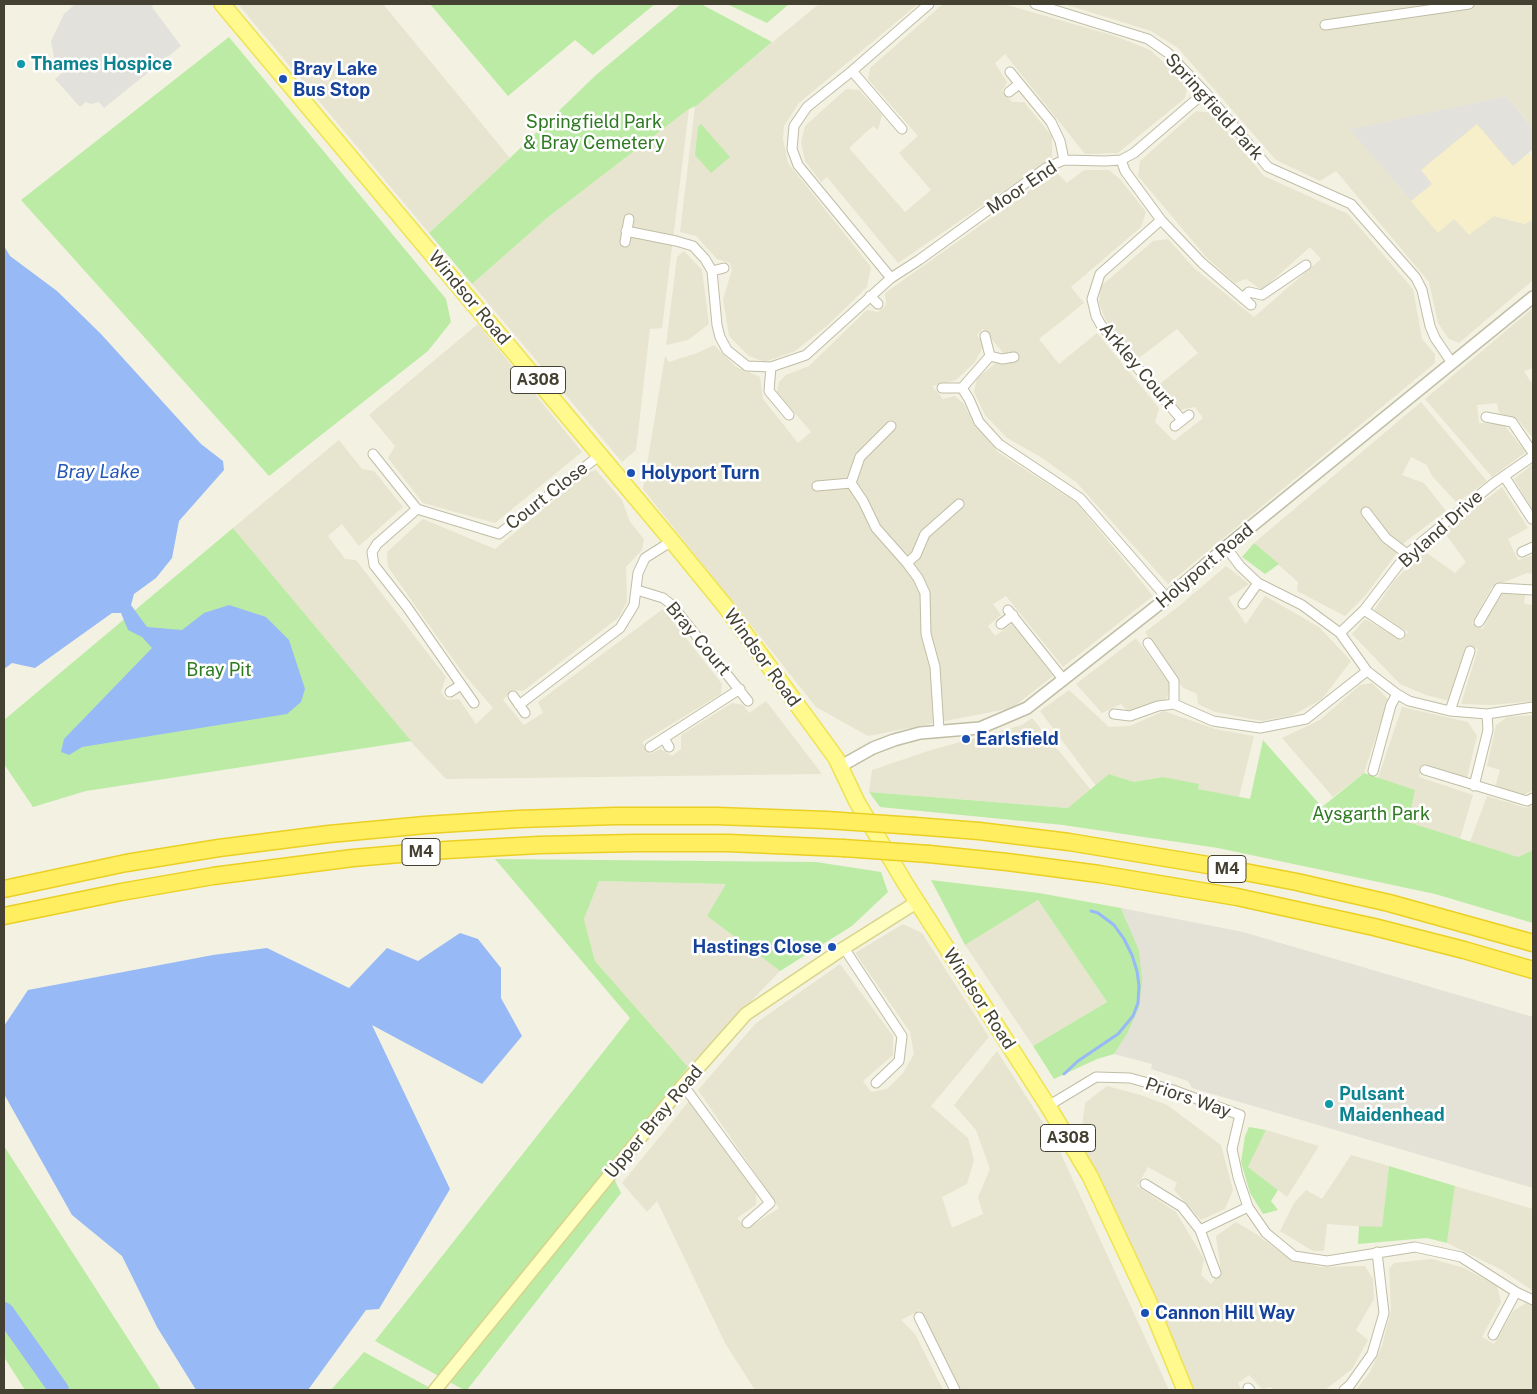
<!DOCTYPE html>
<html>
<head>
<meta charset="utf-8">
<style>
  body { margin:0 }
  #map { position:relative; width:1537px; height:1394px; overflow:hidden; background:#f3f1e1; font-family:"Public Sans",sans-serif }
  canvas { display:block }
  .frame { position:absolute; inset:0; border:5px solid #444132; pointer-events:none }
</style>
</head>
<body>
<div id="map">
<canvas width="1537" height="1394"></canvas>
<div class="frame"></div>
</div>
<script>
const c = document.querySelector('canvas').getContext('2d');
c.lineJoin = 'round';
function fillPath(path, color) { c.fillStyle = color; c.fill(path, 'evenodd'); }
const shape = rows => new Path2D(rows.map(r => 'M' + r).join(''));
function trace(path, color, width, dash) { c.strokeStyle = color; c.lineWidth = width; c.lineCap = dash ? 'butt' : 'round'; c.setLineDash(dash || []); c.stroke(path); }
function drawText(font, color, halo, rows, align = 'center') {
  c.font = font + ' "Public Sans",sans-serif'; c.lineWidth = 5; c.setLineDash([]); c.textBaseline = 'middle'; c.strokeStyle = halo; c.fillStyle = color; for (const [text, x, y, turn = 0] of rows) {
    c.save(); c.translate(x, y); c.rotate((+turn || 0) * Math.PI / 180); c.textAlign = isNaN(turn) ? turn : align; if (halo) c.strokeText(text, 0, 0); c.fillText(text, 0, 0); c.restore();
  }
}
fillPath(shape([
  [238,4,383,4,510,158,429,233],
  [819,4,918,4,799,103,784,126,783,139,788,163,871,267,867,287,828,325,795,351,765,362,749,356,729,336,723,299,732,270,730,263,717,259,696,236,680,232,695,106],
  [943,4,1004,4,1115,36,1150,50,1188,84,1185,98,1118,153,1085,154,1005,54,995,63,1007,82,1002,91,1012,102,1024,102,1052,136,1052,158,898,263,827,177,821,182,805,161,801,142,805,126,846,89,859,90,882,115,878,130,873,126,849,148,905,212,931,190,899,153,918,136,868,79,870,68],
  [1064,4,1533,4,1533,129,1507,96,1454,219,1494,216,1525,224,1533,219,1533,280,1459,343,1449,339,1438,323,1429,282,1336,171,1320,181,1276,160,1178,48,1151,31],
  [689,109,662,328,650,329,636,450,622,462,472,284,547,218],
  [1196,111,1212,113,1264,176,1348,214,1413,289,1422,339,1435,354,1435,363,1168,584,1076,482,1039,456,1007,438,985,415,974,392,977,378,996,363,1005,364,1019,360,1012,353,1004,354,983,329,977,335,984,345,975,362,956,380,932,386,943,399,955,396,964,404,974,424,998,452,1077,503,1153,596,1063,667,1006,596,993,604,1001,615,988,626,995,636,1012,624,1053,676,1012,708,868,736,816,707,643,489,665,356,669,362,697,353,714,345,736,367,760,377,763,399,798,443,811,432,777,392,779,382,786,375,809,366,867,310,878,312,886,305,885,293,1056,172,1067,183,1084,170,1109,170,1120,179,1146,212,1141,227,1071,287,1084,303,1039,339,1059,364,1097,333,1159,408,1155,422,1174,441,1203,418,1195,407,1179,410,1160,384,1198,353,1177,329,1139,358,1106,321,1099,303,1101,286,1153,241,1168,239,1195,269,1254,317,1321,259,1310,247,1262,290,1246,279,1235,283,1207,258,1138,176,1140,161],
  [684,251,702,270,709,324,688,340,666,345,677,257],
  [1533,308,1533,368,1524,371,1530,381,1533,382,1533,438,1518,420,1499,413,1497,403,1477,405,1479,423,1503,424,1526,452,1492,477,1425,399],
  [478,324,582,452,495,523,423,503,388,458,395,446,369,415],
  [1421,402,1487,481,1457,503,1432,476,1427,465,1411,457,1402,475,1424,483,1446,511,1405,542,1365,596,1345,616,1297,591,1298,582,1254,543],
  [339,440,362,469,374,471,403,507,359,546,342,524,328,536,345,559,356,560,446,677,441,692,447,700,459,699,476,724,493,708,462,672,388,567,387,552,423,519,495,549,587,473,596,470,622,500,630,522,644,539,642,550,626,567,627,602,618,618,523,691,513,690,503,700,524,725,543,713,538,702,663,609,722,684,721,694,642,742,650,754,660,749,672,756,681,749,681,735,732,703,743,705,749,713,766,701,822,774,446,779,410,741,233,528],
  [1533,464,1533,511,1514,479],
  [1502,487,1528,528,1508,539,1518,560,1533,555,1533,574,1527,573,1492,587,1472,623,1483,629,1491,611,1503,592,1525,595,1524,604,1533,605,1533,701,1492,705,1461,704,1478,649,1467,646,1449,701,1426,695,1400,684,1352,634,1365,619,1402,641,1408,632,1374,610,1394,581,1424,551,1455,573,1466,562,1444,532],
  [1226,566,1249,584,1228,598,1246,624,1265,596,1319,627,1351,661,1322,699,1293,715,1262,721,1215,712,1198,704,1197,694,1182,687,1145,632,1179,606],
  [1136,638,1170,684,1167,698,1129,713,1121,704,1102,713,1076,684],
  [1372,683,1388,699,1364,773,1333,797,1282,738,1320,720,1360,685],
  [1069,690,1109,727,1130,726,1164,711,1215,729,1254,736,1239,797,1197,789,1199,785,1163,777,1134,782,1109,774,1096,786,1040,711],
  [1402,707,1468,722,1477,736,1467,778,1423,765,1419,777,1473,795,1460,839,1408,822,1378,778],
  [1533,715,1533,790,1522,796,1495,787,1500,770,1487,766,1496,725,1507,717],
  [1032,718,1091,790,1069,808,869,792,872,770,931,750,1022,725],
  [1487,796,1527,808,1533,804,1533,850,1518,857,1470,842],
  [599,881,727,884,707,916,780,971,688,1067,595,961,584,919],
  [1038,900,1107,1002,1033,1046,965,945],
  [903,924,922,933,989,1037,931,1106,968,1138,974,1160,967,1184,942,1197,952,1228,983,1214,978,1197,990,1169,976,1130,954,1105,997,1051,1056,1143,1169,1390,960,1390,920,1310,901,1320,915,1334,943,1390,755,1390,725,1343,657,1201,647,1212,622,1183,689,1101,756,1192,756,1205,737,1218,747,1229,779,1208,698,1090,756,1023,840,964,893,1036,893,1055,863,1081,871,1092,887,1089,903,1073,914,1054,910,1032,855,953],
  [1107,1086,1141,1095,1167,1105,1221,1145,1233,1190,1225,1209,1201,1220,1174,1190,1177,1183,1148,1167,1137,1186,1176,1212,1204,1259,1201,1275,1211,1284,1221,1272,1216,1236,1236,1222,1256,1234,1291,1260,1320,1267,1365,1266,1373,1279,1374,1299,1356,1330,1368,1340,1352,1369,1325,1390,1273,1390,1271,1387,1262,1389,1249,1375,1238,1383,1241,1390,1194,1390,1080,1144,1085,1103],
  [1266,1130,1319,1146,1287,1197,1248,1167],
  [1351,1155,1389,1166,1382,1228,1327,1224,1324,1251,1313,1251,1280,1231,1294,1203,1306,1190,1322,1199],
  [1455,1186,1533,1209,1533,1291,1502,1270,1447,1243],
  [1432,1259,1464,1268,1497,1286,1501,1302,1482,1337,1494,1344,1513,1311,1526,1303,1533,1306,1533,1390,1356,1390,1370,1372,1382,1346,1391,1310,1389,1269,1394,1263]
]), '#e7e5cf');
fillPath(shape([
  [1507,96,1533,129,1533,149,1528,153,1533,159,1533,219,1525,224,1494,216,1469,235,1454,219,1438,233,1349,129]
]), '#f7efc9');
fillPath(shape([
  [1121,908,1243,932,1533,1017,1533,1188,1192,1088,1188,1081,1151,1069,1152,1064,1114,1054,1127,1034,1127,921]
]), '#e4e1d7');
fillPath(shape([
  [430,4,655,4,593,55,575,40,508,96],
  [681,4,701,4,772,42,696,106,689,109,547,218,472,284,429,233,510,158,596,75],
  [727,4,789,4,767,23],
  [229,37,446,299,451,322,428,351,269,476,21,200],
  [701,124,730,157,711,173,695,155,698,127],
  [233,528,411,741,86,791,33,807,4,764,4,720],
  [1254,543,1279,564,1265,574,1242,557],
  [1263,740,1322,807,1364,773,1415,790,1408,822,1518,857,1533,850,1533,923,1435,894,1218,848,1063,825,880,807,869,792,1068,808,1109,774,1134,782,1163,777,1199,784,1198,789,1250,799],
  [495,859,816,862,881,872,888,892,852,926,780,971,707,916,726,884,599,881,584,919,595,961,688,1067,608,1166,621,1193,467,1390,464,1390,375,1341,630,1018],
  [931,880,1039,893,1121,908,1139,951,1142,980,1139,1007,1127,1034,1114,1054,1097,1059,1054,1079,1033,1046,1107,1002,1038,900,965,945],
  [1249,1127,1266,1130,1248,1167,1278,1190,1271,1201,1278,1210,1263,1214,1250,1193,1241,1162,1245,1136],
  [4,1146,161,1390,25,1390,4,1357],
  [1389,1166,1455,1186,1447,1243,1427,1238,1358,1244,1359,1226,1382,1227],
  [364,1352,434,1390,331,1390]
]), '#bceba6');
fillPath(shape([
  [75,4,154,4,152,7,181,46,104,108,99,102,91,104,86,102,80,107,55,79,62,73,55,62,51,41,64,14],
  [1507,96,1533,129,1533,149,1513,166,1477,124,1421,170,1432,184,1411,201,1349,129]
]), '#e2e1db');
fillPath(shape([
  [4,246,10,256,57,291,101,334,201,444,223,461,224,470,179,521,172,558,156,578,134,594,131,605,147,627,182,630,204,613,229,605,266,617,289,640,305,689,301,702,287,714,82,747,69,755,61,752,64,739,152,648,142,637,128,630,121,613,112,613,35,668,12,663,4,669],
  [460,933,478,939,501,968,501,998,522,1036,482,1084,372,1025,450,1189,379,1309,366,1310,308,1390,196,1390,157,1327,122,1256,72,1215,4,1094,4,1026,28,990,213,955,267,948,349,988,387,948,418,961]
]), '#97b9f6');
trace(shape([
  [1064,1074,1078,1061,1118,1034,1133,1016,1138,1003,1139,986,1137,971,1132,955,1124,939,1114,925,1098,913,1091,911]
]), '#97b9f6', 3);
trace(shape([
  [4,1312,59,1390]
]), '#97b9f6', 20);
const minor = shape([
  [1035,4,1148,39,1168,53,1205,92,1268,167,1351,204,1416,278,1422,290,1430,326,1435,338,1452,363],
  [1325,25,1469,4],
  [852,71,902,129],
  [1010,72,1051,122,1060,141,1064,160],
  [1009,92,1019,84],
  [1121,160,1125,171,1161,220,1202,263,1251,305],
  [1161,220,1100,274,1092,299,1096,316,1101,325,1182,420],
  [626,231,676,241,693,246,705,259,712,271,717,325,720,337,727,350,747,366,771,367,806,355,891,278,919,260,1046,168,1064,160,1105,161,1121,160,1134,153,1205,92],
  [625,242,629,219],
  [712,271,724,268],
  [891,278,798,165,792,149,794,126,807,107,852,71,929,4],
  [870,296,878,304],
  [1243,298,1249,292,1262,295,1306,265],
  [985,336,990,356,1002,359,1014,357],
  [771,367,769,391,789,415],
  [942,388,962,388,990,356],
  [962,388,969,399,979,422,999,444,1080,498,1167,598],
  [1486,417,1512,422,1533,453],
  [1175,426,1189,415],
  [373,454,417,509],
  [1504,476,1532,519],
  [851,483,863,501,876,528,907,563,918,578,925,593,926,634,935,667,939,730],
  [817,486,851,483,860,457,891,426],
  [1366,512,1386,538,1407,554],
  [1226,547,1240,566,1258,583,1302,605,1340,633,1367,671,1397,694,1409,701,1450,711,1487,714,1533,707],
  [1522,552,1533,547],
  [907,563,916,555,925,534,959,504],
  [637,590,663,598,672,605,748,701],
  [1243,604,1258,583],
  [1008,610,1063,679],
  [1364,610,1400,634],
  [1479,622,1499,588,1533,590],
  [1001,624,1013,615],
  [1340,633,1364,610,1407,554,1494,483,1533,456],
  [1148,643,1174,681,1174,704],
  [450,692,461,685],
  [513,696,525,713],
  [474,703,407,607,374,565,372,552,377,544,417,509,499,534,600,455],
  [519,705,620,628,634,605,638,573,645,558,672,541],
  [1450,711,1470,651],
  [1114,714,1130,716,1158,706,1174,704,1213,721,1260,728,1306,719,1367,671],
  [664,738,669,747],
  [650,747,740,689],
  [1425,770,1527,801,1533,798],
  [1373,771,1391,705,1397,694],
  [1474,786,1488,730,1487,714],
  [844,948,902,1036,899,1061,876,1083],
  [683,1085,770,1203,747,1223],
  [1048,1106,1096,1077,1130,1078,1173,1090,1240,1115,1232,1149,1238,1177,1248,1207,1266,1233,1294,1256,1327,1261,1415,1247,1461,1257,1516,1292,1533,1300],
  [1145,1184,1182,1207,1200,1230,1216,1273],
  [1200,1230,1248,1207],
  [919,1317,955,1390],
  [1493,1335,1516,1292],
  [1248,1388,1250,1390],
  [1344,1390,1350,1385,1372,1354,1384,1313,1377,1252]
]);
const tertiary = shape([
  [841,766,873,748,894,740,920,733,980,728,1027,708,1167,598,1226,547,1533,297]
]);
const secondary = shape([
  [435,1390,683,1085,746,1014,844,948,917,902]
]);
const primary = shape([
  [222,4,672,541,725,606,836,758,857,802,905,883,1048,1106,1090,1176,1148,1300,1185,1390]
]);
const motorway = shape([
  [915,826,979,831,1069,842,1208,865,1297,882,1389,903,1533,943],
  [929,854,1007,862,1099,874,1237,897,1374,927,1464,950,1533,970],
  [4,889,126,863,219,848,329,834,425,825,518,819,615,816,717,816,826,820],
  [4,916,121,892,213,876,353,858,446,850,539,845,635,843,728,843,843,848]
]);
trace(minor, '#c1bea6', 11);
trace(tertiary, '#c1bea6', 14);
trace(secondary, '#d7d48c', 15);
trace(primary, '#eee354', 18);
trace(motorway, '#ebcf23', 19);
trace(minor, '#fff', 9);
trace(tertiary, '#fff', 11);
trace(secondary, '#fffebf', 12);
trace(primary, '#fff98e', 15);
trace(motorway, '#ffef60', 16);
const motorwayBridge = shape([
  [826,820,915,826],
  [843,848,929,854]
]);
trace(motorwayBridge, '#ebcf23', 19, []);
trace(motorwayBridge, '#ffef60', 16);
for (const [x, y, r, color] of [
  [21,64,5,"#0f9aa8"],
  [283,79,5,"#1a4fb4"],
  [631,473,5,"#1a4fb4"],
  [966,739,5,"#1a4fb4"],
  [832,947,5,"#1a4fb4"],
  [1329,1104,5,"#0f9aa8"],
  [1145,1313,5,"#1a4fb4"]
]) { const dot = new Path2D(); dot.arc(x, y, r, 0, 2 * Math.PI); c.fillStyle = color; c.fill(dot); trace(dot, '#fff', 2); }
for (const [x, y, w] of [
  [538,380,55],
  [421,852,38],
  [1227,869,38],
  [1068,1138,55]
]) { const box = new Path2D(); box.roundRect(x - w / 2, y - 13.5, w, 27, 4); c.fillStyle = '#fff'; c.fill(box); trace(box, '#444132', 1); }
drawText('bold 16px', '#444132', null, [
  ["A308",538,380],
  ["M4",421,852],
  ["M4",1227,869],
  ["A308",1068,1138]
]);
drawText('bold 18px', '#0d838f', '#fff', [
  ["Thames Hospice",31,64],
  ["Pulsant",1339,1094],
  ["Maidenhead",1339,1115]
], 'left');
drawText('bold 18px', '#164399', '#fff', [
  ["Bray Lake",293,69],
  ["Bus Stop",293,90],
  ["Holyport Turn",641,473],
  ["Earlsfield",976,739],
  ["Hastings Close",822,947,"right"],
  ["Cannon Hill Way",1155,1313]
], 'left');
drawText('18px', '#444132', '#fff', [
  ["Springfield Park",1214,107,48],
  ["Moor End",1022,188,-34],
  ["Windsor Road",469,298,50],
  ["Arkley Court",1137,366,50],
  ["Court Close",547,496,-38],
  ["Byland Drive",1441,529,-42],
  ["Holyport Road",1205,566,-40],
  ["Bray Court",698,639,50],
  ["Windsor Road",762,658,54],
  ["Windsor Road",979,999,57],
  ["Priors Way",1188,1098,19],
  ["Upper Bray Road",654,1122,-50]
]);
drawText('18px', '#2e7a21', '#fff', [
  ["Springfield Park",594,122],
  ["& Bray Cemetery",594,143],
  ["Bray Pit",219,670],
  ["Aysgarth Park",1371,814]
]);
drawText('italic 19px', '#2357b8', '#fff', [
  ["Bray Lake",98,472]
]);
</script>
</body>
</html>
